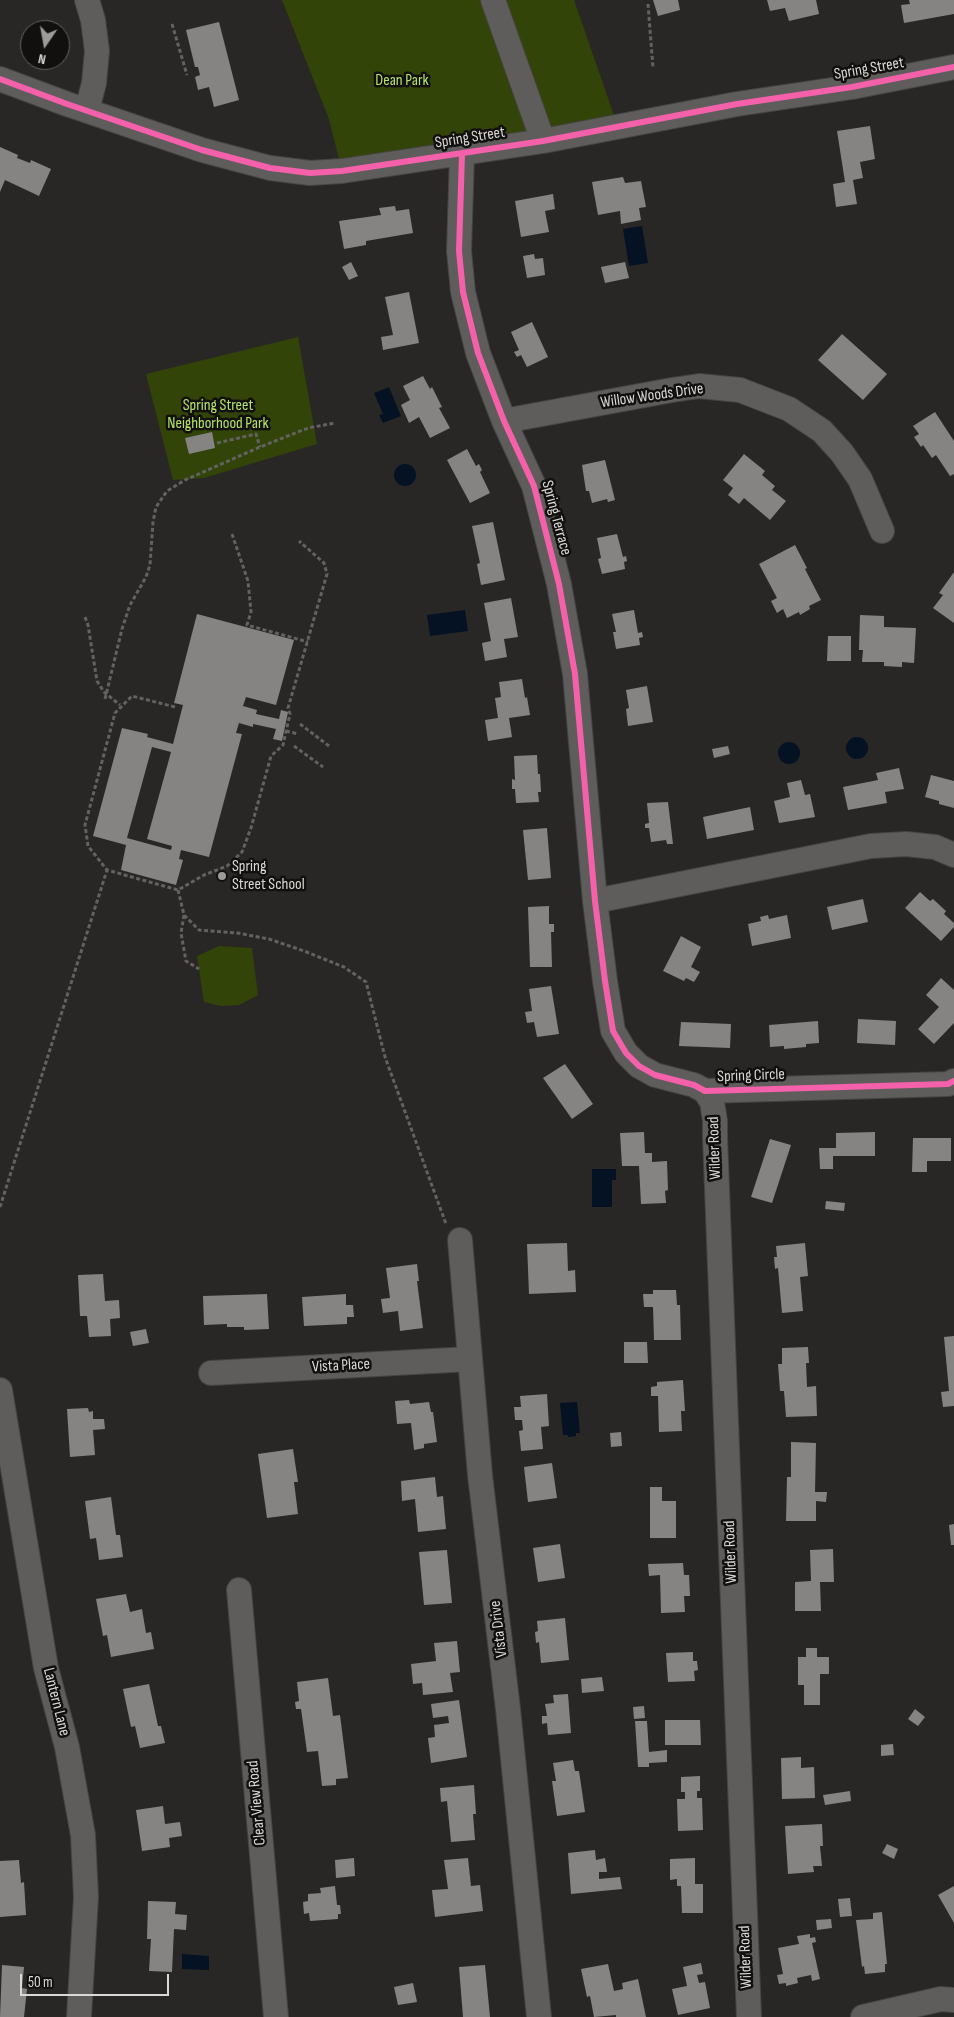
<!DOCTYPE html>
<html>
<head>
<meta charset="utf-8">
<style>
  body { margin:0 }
  #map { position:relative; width:954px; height:2017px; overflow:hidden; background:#292725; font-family:"Sofia Sans Condensed",sans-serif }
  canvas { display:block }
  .north { position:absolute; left:20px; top:20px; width:50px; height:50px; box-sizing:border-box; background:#12100e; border:1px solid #62605e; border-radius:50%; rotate:192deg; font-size:14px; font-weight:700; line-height:20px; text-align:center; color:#dbd9d6 }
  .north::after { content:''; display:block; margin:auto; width:18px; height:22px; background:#9d9b98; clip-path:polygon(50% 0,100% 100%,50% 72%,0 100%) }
  .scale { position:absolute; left:20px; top:1974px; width:149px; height:22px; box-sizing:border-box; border:2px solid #dbd9d6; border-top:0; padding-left:6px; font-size:15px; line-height:18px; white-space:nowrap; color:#dbd9d6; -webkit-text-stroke:4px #12100e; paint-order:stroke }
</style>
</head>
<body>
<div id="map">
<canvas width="954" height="2017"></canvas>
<div class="north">N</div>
<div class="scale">50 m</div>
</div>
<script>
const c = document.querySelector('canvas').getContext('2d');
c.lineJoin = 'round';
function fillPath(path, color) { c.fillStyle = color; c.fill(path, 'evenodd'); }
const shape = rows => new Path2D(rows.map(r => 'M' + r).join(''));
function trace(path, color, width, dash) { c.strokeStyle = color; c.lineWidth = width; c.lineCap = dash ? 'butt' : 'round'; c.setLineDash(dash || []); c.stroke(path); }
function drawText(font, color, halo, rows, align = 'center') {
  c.font = font + ' "Sofia Sans Condensed",sans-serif'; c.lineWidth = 5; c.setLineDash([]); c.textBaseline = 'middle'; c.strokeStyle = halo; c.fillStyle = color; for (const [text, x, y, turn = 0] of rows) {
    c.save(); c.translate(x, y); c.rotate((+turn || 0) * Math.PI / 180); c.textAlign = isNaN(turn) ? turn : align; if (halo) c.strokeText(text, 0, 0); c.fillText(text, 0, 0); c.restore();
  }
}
fillPath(shape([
  [282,0,574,0,618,127,342,171,329,119],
  [298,337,317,444,204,478,173,480,146,374],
  [219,946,252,948,258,995,239,1005,221,1006,204,1002,197,956]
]), '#324408');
fillPath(shape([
  [642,226,648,263,629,266,623,229],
  [389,387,401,416,383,423,379,415,383,414,374,393],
  '394 475a11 11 0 1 1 22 0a11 11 0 1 1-22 0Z',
  [465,610,468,631,430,636,427,615],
  '846 748a11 11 0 1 1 22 0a11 11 0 1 1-22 0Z',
  '778 753a11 11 0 1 1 22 0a11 11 0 1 1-22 0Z',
  [592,1169,616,1169,616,1180,612,1180,612,1207,592,1207],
  [577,1402,580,1433,576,1433,576,1436,568,1437,568,1435,563,1435,560,1403],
  [182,1954,209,1956,209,1970,182,1969]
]), '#041224');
fillPath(shape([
  [653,0,678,0,680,10,658,16],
  [767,0,816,0,819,14,789,21,785,8,770,11],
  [909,0,954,0,954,14,904,23,901,5,910,4],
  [219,22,239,100,214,107,209,87,198,90,195,77,200,75,198,67,195,67,186,30],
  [870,126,875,159,860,162,863,178,853,180,857,204,836,207,833,184,845,182,837,131],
  [0,147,18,155,17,158,30,163,31,160,51,169,39,196,5,180,0,192],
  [623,177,625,183,641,181,646,207,639,208,641,220,621,224,620,211,598,215,592,182],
  [553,194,555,209,545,211,549,232,521,237,515,201],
  [395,206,396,211,409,209,413,233,366,241,366,245,344,249,339,221,381,215,379,208],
  [534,254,535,259,543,258,545,275,527,278,523,256],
  [351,262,358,276,349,280,342,267],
  [625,262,629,278,605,283,601,267],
  [409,292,419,343,383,350,381,337,393,335,385,297],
  [532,322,548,357,527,367,521,355,517,357,514,352,519,350,511,332],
  [842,334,887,374,863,400,818,360],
  [423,376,430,389,432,387,442,407,439,408,450,428,430,438,419,417,409,423,401,405,410,400,403,386],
  [935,412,954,441,954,474,950,476,936,455,932,458,923,445,921,447,914,437,919,434,913,426],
  [212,432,215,448,189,454,185,438],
  [467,449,476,466,479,464,482,470,480,472,490,493,470,503,447,460],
  [744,454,765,471,762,475,775,486,772,490,786,501,770,520,744,498,739,504,728,495,733,488,723,480],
  [605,460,615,500,608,502,607,499,592,503,589,491,586,491,582,465],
  [493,522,505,580,481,585,477,564,480,563,472,526],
  [617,534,623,557,626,556,627,561,624,562,625,569,602,574,598,559,601,558,597,538],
  [795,545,807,568,805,569,821,600,809,606,810,609,800,615,799,612,787,618,783,609,777,613,771,601,777,598,759,564],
  [954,572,954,623,933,608,943,595,939,593],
  [511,598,518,637,504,639,507,657,485,661,482,643,491,641,484,603],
  [634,610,638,633,642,632,643,637,639,638,640,645,616,649,613,632,616,632,612,614],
  [197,614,294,640,276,705,246,697,243,706,257,710,256,714,279,719,281,710,288,712,282,741,273,739,276,729,253,724,253,727,239,723,236,733,242,734,209,857,181,850,179,859,183,860,176,885,121,870,126,845,93,836,122,728,148,734,147,737,173,744,183,705,174,703],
  [152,747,171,752,147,839,172,846,171,850,127,838],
  [860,615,884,616,884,627,916,628,914,663,902,662,902,667,884,666,884,662,862,662,863,650,859,650],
  [828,636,851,636,851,661,827,661],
  [522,679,525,698,527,697,530,715,509,718,512,737,488,741,485,720,498,718,495,698,501,697,499,682],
  [647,686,653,722,628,726,626,709,629,708,626,690],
  [728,746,730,754,714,758,712,749],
  [537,755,538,774,540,774,541,792,538,792,539,802,516,803,515,789,512,789,512,779,515,780,514,756],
  [899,768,904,789,885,792,887,803,848,810,843,787,878,780,876,773],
  [931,775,954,781,954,808,939,804,939,801,925,797],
  [801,780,805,795,810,794,815,817,779,823,774,801,790,797,787,783],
  [668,802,673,844,667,844,666,840,651,842,649,828,645,828,645,824,649,823,647,803],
  [750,807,754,830,707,839,703,817],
  [547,828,551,878,528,880,523,830],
  [920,892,930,901,933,899,946,911,944,914,954,923,954,927,941,941,905,908],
  [863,899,868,922,832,930,827,907],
  [549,906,549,924,554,924,554,932,551,932,552,967,530,967,528,907],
  [768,915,769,919,787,915,791,938,752,946,748,924,761,921,760,917],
  [681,936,701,947,691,967,700,972,694,982,686,978,684,981,663,971],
  [941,978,954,990,954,1023,934,1044,918,1029,939,1007,926,995],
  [551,986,559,1034,537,1037,534,1022,527,1023,525,1012,532,1011,529,989],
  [858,1019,896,1021,895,1045,857,1043],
  [818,1021,819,1043,806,1044,806,1047,784,1049,784,1046,770,1047,769,1025],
  [681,1022,731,1024,730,1048,679,1046],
  [565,1064,593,1104,572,1119,543,1078],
  [644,1132,645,1153,652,1153,652,1162,667,1161,668,1190,665,1191,666,1203,641,1204,639,1166,622,1166,620,1133],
  [875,1132,875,1156,833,1156,833,1169,820,1169,819,1148,836,1148,836,1133],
  [913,1138,951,1138,951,1161,927,1161,927,1172,912,1172],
  [770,1139,791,1145,772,1203,751,1197],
  [826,1201,845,1203,844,1211,825,1209],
  [567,1243,568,1271,575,1270,576,1292,529,1294,527,1244],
  [805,1243,808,1276,800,1277,803,1311,782,1313,778,1268,775,1269,774,1257,777,1257,776,1246],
  [417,1264,419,1281,417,1281,423,1328,400,1331,398,1311,383,1313,381,1299,390,1298,386,1268],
  [103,1274,105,1301,119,1300,120,1318,110,1319,111,1336,89,1337,87,1316,80,1316,78,1275],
  [653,1290,676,1290,677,1305,680,1305,681,1340,654,1340,653,1307,644,1307,643,1294,653,1294],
  [267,1294,269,1329,244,1330,244,1327,227,1327,227,1324,204,1325,203,1296],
  [346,1294,346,1305,353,1305,354,1317,347,1317,347,1324,304,1326,302,1297],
  [146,1329,149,1343,133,1346,130,1332],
  [954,1336,954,1406,943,1407,941,1392,949,1391,944,1337],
  [624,1342,647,1342,648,1363,624,1363],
  [808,1347,809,1363,806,1363,807,1387,816,1386,817,1416,786,1417,784,1391,780,1391,778,1364,782,1364,782,1348],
  [683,1380,685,1411,681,1411,682,1431,659,1432,658,1396,651,1396,651,1387,657,1386,657,1382],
  [547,1394,549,1426,541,1427,543,1449,521,1451,519,1431,523,1430,522,1420,515,1420,514,1407,521,1407,520,1396],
  [409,1400,410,1404,429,1402,431,1412,433,1412,437,1442,424,1444,424,1448,414,1450,411,1423,397,1424,395,1401],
  [88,1408,89,1412,93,1411,93,1419,104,1419,105,1429,93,1430,95,1455,70,1457,67,1409],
  [621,1432,622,1446,611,1447,610,1433],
  [791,1442,816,1443,815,1492,827,1492,826,1502,816,1501,816,1521,786,1521,787,1477,791,1477],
  [293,1449,298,1482,294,1482,298,1514,267,1518,258,1454],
  [552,1463,557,1498,528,1502,524,1467],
  [435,1477,437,1497,443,1496,446,1529,418,1532,415,1499,402,1501,401,1481],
  [650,1487,662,1487,662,1501,676,1501,676,1538,650,1538],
  [111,1497,116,1535,120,1535,123,1557,99,1560,96,1538,90,1539,85,1501],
  [954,1524,954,1545,951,1545,949,1525],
  [560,1544,565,1578,538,1582,533,1548],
  [833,1549,834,1582,820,1582,821,1611,795,1611,795,1582,811,1581,810,1550],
  [447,1550,452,1603,424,1605,419,1552],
  [683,1563,684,1575,689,1575,690,1596,684,1596,685,1612,661,1613,660,1575,649,1576,648,1564],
  [126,1594,130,1612,142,1609,146,1633,151,1632,154,1649,111,1657,107,1635,103,1636,96,1599],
  [565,1618,569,1660,541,1663,539,1642,536,1643,535,1632,538,1631,537,1621],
  [457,1641,460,1672,450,1673,453,1692,423,1695,422,1683,413,1684,411,1664,436,1661,434,1643],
  [806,1648,817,1648,817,1657,829,1657,829,1674,820,1674,820,1705,804,1705,804,1685,798,1685,798,1657,806,1657],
  [693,1652,693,1661,697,1661,698,1670,694,1671,695,1681,668,1682,666,1653],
  [602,1677,604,1691,582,1693,581,1679],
  [328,1678,333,1716,340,1715,348,1778,336,1779,336,1785,322,1786,318,1751,307,1752,301,1709,296,1709,295,1702,299,1701,297,1682],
  [149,1684,158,1726,161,1726,165,1743,140,1748,135,1726,131,1727,123,1689],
  [568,1694,571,1733,548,1735,547,1723,542,1724,542,1716,547,1716,545,1704,554,1703,553,1695],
  [459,1700,467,1757,431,1763,428,1738,435,1737,434,1725,449,1723,448,1716,433,1718,431,1704],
  [644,1706,645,1718,634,1719,633,1707],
  [915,1709,925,1717,918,1726,908,1719],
  [665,1720,700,1720,701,1745,665,1745],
  [635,1721,647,1721,649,1752,667,1750,667,1762,649,1763,649,1767,638,1767],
  [893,1744,894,1755,881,1756,881,1745],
  [801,1757,801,1768,814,1767,815,1798,782,1799,781,1758],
  [573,1760,575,1771,579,1771,585,1812,557,1816,552,1781,556,1781,553,1763],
  [700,1776,700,1791,697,1791,697,1798,702,1798,703,1830,678,1831,677,1799,685,1799,685,1792,681,1792,681,1777],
  [474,1785,476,1814,473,1814,475,1840,451,1842,447,1801,441,1802,440,1788],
  [850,1791,851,1801,825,1805,823,1795],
  [163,1806,165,1824,180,1822,182,1836,169,1838,170,1847,142,1851,136,1810],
  [822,1824,823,1846,820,1846,822,1866,813,1866,814,1872,788,1874,785,1826],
  [887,1844,898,1849,894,1859,882,1853],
  [595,1850,596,1860,605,1858,607,1872,599,1872,599,1879,620,1877,622,1889,571,1894,568,1853],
  [354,1858,355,1876,336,1878,335,1860],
  [468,1858,471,1886,480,1885,483,1911,435,1917,432,1890,448,1889,444,1860],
  [695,1858,695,1884,703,1884,703,1913,682,1913,681,1886,677,1886,677,1879,670,1880,670,1859],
  [19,1860,21,1883,24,1882,26,1915,0,1917,0,1861],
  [335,1886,337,1905,340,1905,341,1914,338,1914,338,1919,310,1921,309,1913,304,1914,303,1902,308,1901,308,1894,321,1893,320,1888],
  [954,1886,954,1923,938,1895],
  [850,1898,852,1916,840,1917,838,1899],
  [148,1901,176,1902,175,1914,187,1915,186,1930,174,1929,172,1972,149,1971,151,1939,147,1939],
  [882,1912,887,1964,885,1964,885,1972,865,1974,864,1966,862,1967,856,1920,873,1919,873,1913],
  [831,1919,832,1928,817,1930,816,1920],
  [810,1934,810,1938,815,1937,816,1942,812,1943,820,1979,812,1981,811,1975,797,1978,798,1983,786,1986,786,1983,779,1984,777,1975,783,1974,778,1948,799,1944,797,1936],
  [701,1963,703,1974,697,1975,699,1983,705,1982,710,2008,678,2015,672,1989,687,1986,683,1967],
  [608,1964,614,1991,623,1989,622,1983,638,1979,646,2017,616,2017,616,2015,594,2017,590,1996,587,1997,581,1969],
  [2,1965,24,1967,22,1988,27,1989,24,2017,0,2017],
  [485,1965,490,2017,463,2017,459,1967],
  [413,1983,417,2002,398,2005,394,1987]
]), '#868483');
const minor = shape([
  [493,0,543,141],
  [0,79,67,104,202,150,270,168,310,173,342,171,543,141,737,104,852,87,954,67],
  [87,110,94,83,97,51,93,20,87,0],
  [462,154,459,251,463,292,478,353,504,421,534,486,559,584,575,674,595,901,605,981,613,1031,626,1053,639,1066,655,1075,694,1085,705,1091,948,1084,954,1081],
  [504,421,672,390,699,386,740,390,789,409,822,431,842,453,860,479,882,531],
  [595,901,871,846,906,844,935,847,954,855],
  [705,1091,712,1102,715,1121,715,1137,749,2017],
  [460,1240,480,1475,508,1709,539,2017],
  [211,1373,470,1359],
  [0,1390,46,1668,67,1747,83,1835,86,1897,79,2017],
  [239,1590,276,2017],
  [863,2017,941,1999,954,2000]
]);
trace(minor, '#464442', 26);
trace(shape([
  [648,4,653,68],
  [172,24,187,75],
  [217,443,256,434,260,447],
  [232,534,248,581,251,612,247,625,308,642],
  [85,617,88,625,97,681,104,692,120,705],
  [105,699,122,629,130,605,146,577,150,565,153,522,156,507,167,491,185,480,260,447,308,428,335,423],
  [175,707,132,696,115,713,85,825,88,846,107,870,178,890,204,875,227,866,242,852,251,828,271,756,283,745,290,714,288,708,327,574,324,563,299,541],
  [300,724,329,746],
  [286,731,298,734],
  [294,746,323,767],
  [178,890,184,915,199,930,238,933,269,939,304,951,344,967,366,982,385,1057,446,1224],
  [184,915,181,933,186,961,199,969],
  [0,1207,107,870]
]), '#636260', 3, [4, 2.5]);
trace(minor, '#5f5d5b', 24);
trace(shape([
  [0,79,67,104,202,150,270,168,310,173,342,171,543,141,737,104,852,87,954,67],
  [462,154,459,251,463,292,478,353,504,421,534,486,559,584,575,674,595,901,605,981,613,1031,626,1053,639,1066,655,1075,694,1085,705,1091,948,1084,954,1081]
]), '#f560ab', 6);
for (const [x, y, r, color] of [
  [222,876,5,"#9d9b98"]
]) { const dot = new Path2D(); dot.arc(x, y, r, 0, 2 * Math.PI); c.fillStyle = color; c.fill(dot); trace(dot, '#12100e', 2); }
drawText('16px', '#dbd9d6', '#12100e', [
  ["Spring Street",869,69,-10],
  ["Spring Street",470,138,-9],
  ["Willow Woods Drive",652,396,-8],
  ["Spring Terrace",556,518,75],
  ["Spring Circle",751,1076,-2],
  ["Wilder Road",715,1148,-92],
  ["Vista Place",341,1366,-3],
  ["Wilder Road",731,1552,-92],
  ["Vista Drive",499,1629,-97],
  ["Lantern Lane",56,1702,76],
  ["Clear View Road",257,1803,-95],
  ["Wilder Road",746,1957,-92]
]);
drawText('16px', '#b4e26a', '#12100e', [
  ["Dean Park",402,81],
  ["Spring Street",218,406],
  ["Neighborhood Park",218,424]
]);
drawText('16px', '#dbd9d6', '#12100e', [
  ["Spring",232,867],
  ["Street School",232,885]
], 'left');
</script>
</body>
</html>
